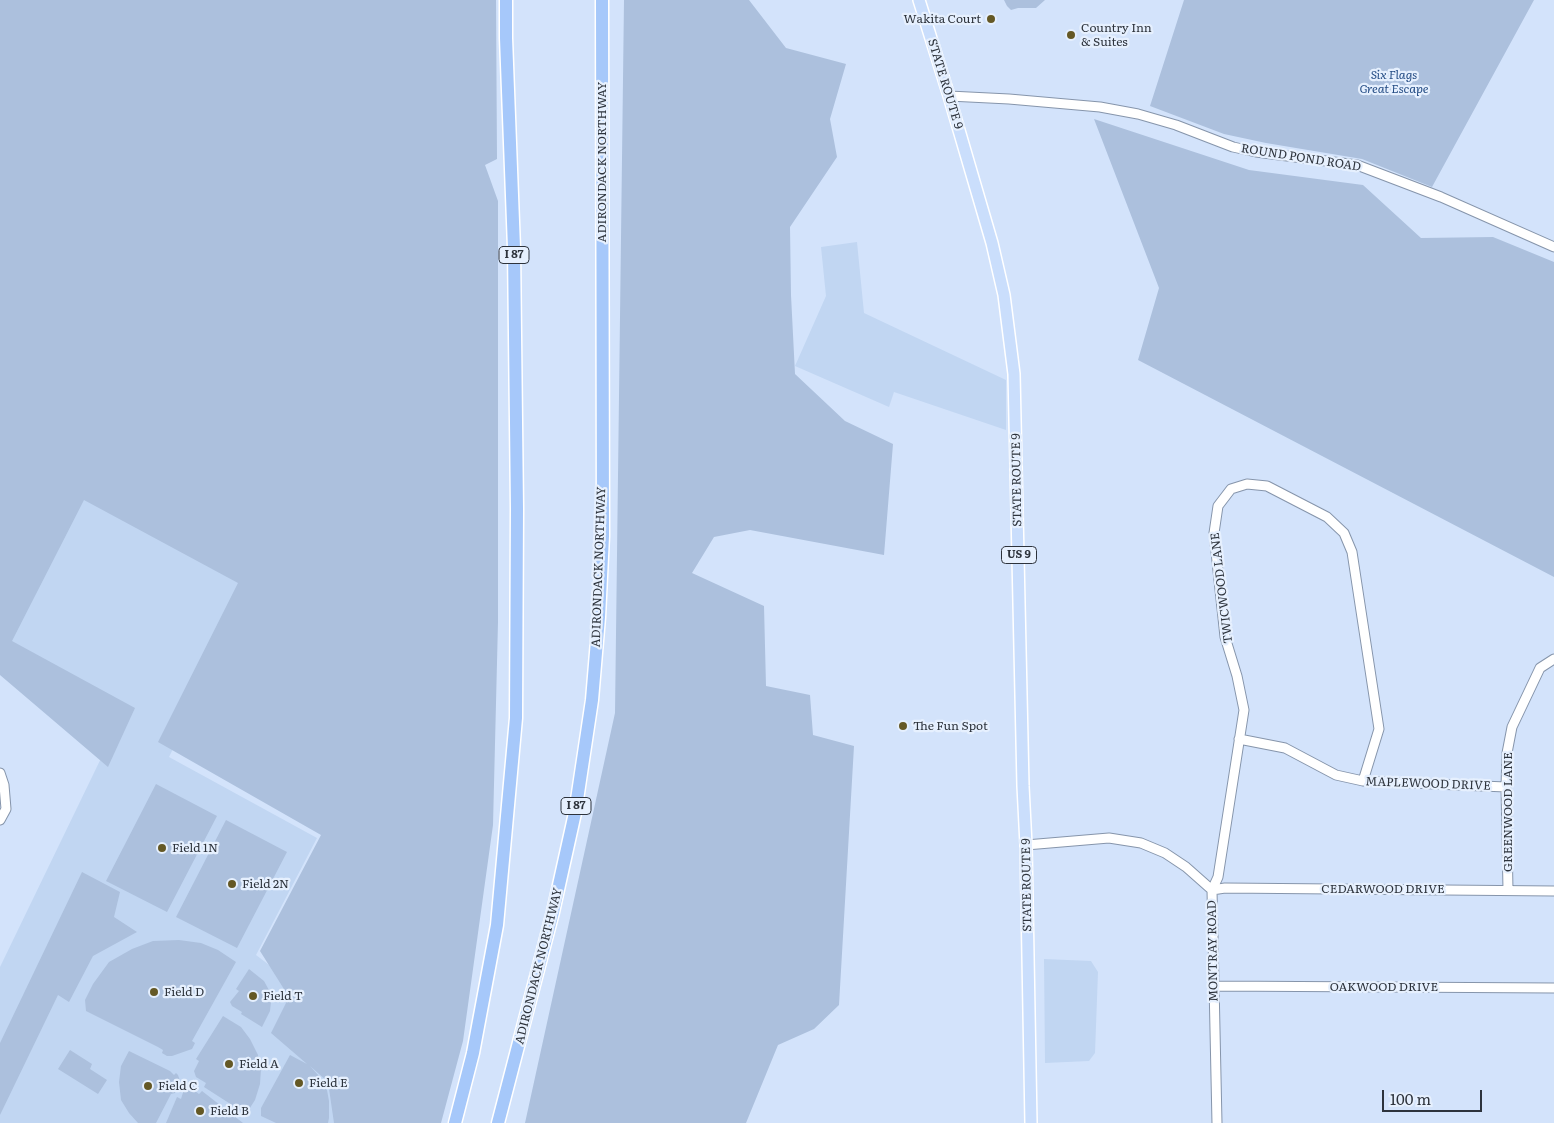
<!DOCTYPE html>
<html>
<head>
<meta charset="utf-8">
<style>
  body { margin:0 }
  #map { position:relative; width:1554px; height:1123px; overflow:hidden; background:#d3e3fb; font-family:Literata,serif }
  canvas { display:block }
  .scale { position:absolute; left:1382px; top:1090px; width:100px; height:22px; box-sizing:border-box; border:2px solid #2d333c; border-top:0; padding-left:6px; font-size:15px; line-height:18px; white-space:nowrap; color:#2d333c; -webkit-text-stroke:4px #e6f0fe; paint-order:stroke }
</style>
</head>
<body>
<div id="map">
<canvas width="1554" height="1123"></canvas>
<div class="scale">100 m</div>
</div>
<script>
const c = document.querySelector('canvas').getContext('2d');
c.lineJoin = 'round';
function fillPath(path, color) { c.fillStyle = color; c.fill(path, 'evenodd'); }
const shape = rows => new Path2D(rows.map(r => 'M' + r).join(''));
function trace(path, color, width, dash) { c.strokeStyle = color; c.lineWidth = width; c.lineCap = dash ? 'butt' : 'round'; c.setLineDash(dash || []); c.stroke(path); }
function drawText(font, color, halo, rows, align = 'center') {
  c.font = font + ' Literata,serif'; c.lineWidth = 4.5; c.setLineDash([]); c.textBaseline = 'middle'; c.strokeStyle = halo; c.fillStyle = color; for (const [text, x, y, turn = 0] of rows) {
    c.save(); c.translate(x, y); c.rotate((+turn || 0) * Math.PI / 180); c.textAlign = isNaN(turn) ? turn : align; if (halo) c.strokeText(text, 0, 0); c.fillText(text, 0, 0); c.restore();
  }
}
fillPath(shape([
  [857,242,864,313,1006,380,1006,430,894,392,889,407,795,366,826,296,821,247],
  [71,480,256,580,169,757,317,838,256,955,302,990,349,1093,336,1123,0,1123,0,967,121,717,0,653],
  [1044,959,1091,961,1098,972,1095,1053,1089,1061,1045,1063]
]), '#c1d6f2');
fillPath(shape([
  [0,0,496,0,497,159,485,165,498,201,498,622,493,825,463,1041,441,1123,334,1123,328,1082,310,1066,319,1076,327,1090,329,1101,329,1118,328,1123,276,1123,261,1116,261,1108,290,1055,307,1064,271,1033,289,997,260,951,321,835,158,742,238,583,84,500,12,641,135,708,108,767,0,675],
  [624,0,749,0,786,48,846,64,830,119,837,157,790,227,791,295,795,374,845,421,893,444,884,555,750,530,714,537,692,573,764,606,766,686,810,695,813,735,854,746,839,1005,814,1029,778,1045,746,1123,525,1123,615,713],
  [1004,0,1045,0,1036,8,1018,8,1011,10,1007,6],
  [1184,0,1534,0,1432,187,1362,159,1266,143,1224,134,1150,106],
  [1094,119,1249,170,1363,185,1421,238,1493,237,1554,262,1554,577,1138,360,1159,288],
  [156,784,217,816,167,912,106,881],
  [226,820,287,852,237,948,176,917],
  [82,872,120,892,114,917,137,932,93,956,69,1002,58,995,0,1115,0,1043],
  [179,940,201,943,218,950,236,962,192,1041,195,1043,192,1049,172,1056,167,1056,162,1053,163,1050,158,1047,86,1011,85,1000,93,984,109,962,132,949,153,941],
  [249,969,264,981,270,992,271,1002,270,1011,262,1027,241,1014,242,1012,232,1006,230,1002,239,991,236,989],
  [223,1016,241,1027,250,1039,258,1055,261,1069,260,1084,255,1100,246,1114,204,1087,206,1083,196,1077,194,1071,199,1061,196,1059],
  [70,1050,92,1064,90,1069,107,1080,98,1094,58,1069],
  [129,1051,170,1071,174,1075,176,1073,178,1075,180,1081,175,1088,177,1089,175,1093,171,1094,156,1123,138,1123,129,1113,121,1100,119,1082,121,1066],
  [192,1085,197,1088,195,1091,199,1094,202,1091,243,1123,166,1123,177,1097,181,1099,185,1086]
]), '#acc0dd');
const minor = shape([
  [949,96,1009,99,1100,107,1138,114,1176,125,1233,147,1256,152,1357,165,1441,197,1554,247],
  [1239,739,1285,748,1336,775,1363,781,1506,787],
  [0,773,4,785,6,809,0,820],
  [1363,781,1379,729,1352,552,1344,533,1327,517,1267,486,1247,484,1231,489,1218,506,1214,533,1225,637,1237,676,1244,710,1218,877,1212,890,1225,888,1554,891],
  [1026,845,1109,838,1141,843,1165,853,1186,867,1212,890,1217,1123],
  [1508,890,1506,787,1507,753,1512,727,1540,668,1554,659],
  [1214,986,1554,988]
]);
const major = shape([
  [919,0,949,96,992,243,1004,295,1014,374,1023,786,1026,845,1031,1123]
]);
const highway = shape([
  [455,1123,473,1053,497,925,516,718,517,509,514,248,506,38,506,0],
  [498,1123,553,912,575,813,592,700,599,617,603,536,602,0]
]);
trace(minor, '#8695ab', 11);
trace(major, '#fff', 14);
trace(highway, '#fff', 15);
trace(minor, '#fff', 9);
trace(major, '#cadefc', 11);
trace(highway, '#a6c8fa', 12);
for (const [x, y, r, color] of [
  [991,19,5,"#645825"],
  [1071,35,5,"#645825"],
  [903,726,5,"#645825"],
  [162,848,5,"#645825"],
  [232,884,5,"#645825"],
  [154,992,5,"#645825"],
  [253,996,5,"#645825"],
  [229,1064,5,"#645825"],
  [299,1083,5,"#645825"],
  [148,1086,5,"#645825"],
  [200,1111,5,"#645825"]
]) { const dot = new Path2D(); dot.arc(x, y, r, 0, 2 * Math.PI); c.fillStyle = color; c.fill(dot); trace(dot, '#e6f0fe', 2); }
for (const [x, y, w] of [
  [514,255,30],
  [1019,555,35],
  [576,806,30]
]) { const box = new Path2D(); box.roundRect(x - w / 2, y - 8.5, w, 17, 4); c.fillStyle = '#e6f0fe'; c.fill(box); trace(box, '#2d333c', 1); }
drawText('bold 11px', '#2d333c', null, [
  ["I 87",514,255],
  ["US 9",1019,555],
  ["I 87",576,806]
]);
drawText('12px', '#2d333c', '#e6f0fe', [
  ["Wakita Court",981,19,"right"],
  ["Country Inn",1081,28],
  ["& Suites",1081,42],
  ["The Fun Spot",913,726],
  ["Field 1N",172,848],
  ["Field 2N",242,884],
  ["Field D",164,992],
  ["Field T",263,996],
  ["Field A",239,1064],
  ["Field E",309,1083],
  ["Field C",158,1086],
  ["Field B",210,1111]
], 'left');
drawText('italic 12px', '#254d85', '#e6f0fe', [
  ["Six Flags",1394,75],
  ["Great Escape",1394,89]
]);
drawText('12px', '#2d333c', '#e6f0fe', [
  ["STATE ROUTE 9",945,84,73],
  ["ROUND POND ROAD",1301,158,9],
  ["ADIRONDACK NORTHWAY",602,162,-90],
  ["STATE ROUTE 9",1017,480,-91],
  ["ADIRONDACK NORTHWAY",599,567,-88],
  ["TWICWOOD LANE",1222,588,-97],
  ["MAPLEWOOD DRIVE",1428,784,2],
  ["GREENWOOD LANE",1508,812,-90],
  ["STATE ROUTE 9",1027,885,-91],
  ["CEDARWOOD DRIVE",1383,889],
  ["MONTRAY ROAD",1213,951,-91],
  ["ADIRONDACK NORTHWAY",539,966,-76],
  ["OAKWOOD DRIVE",1384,987]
]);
</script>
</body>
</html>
